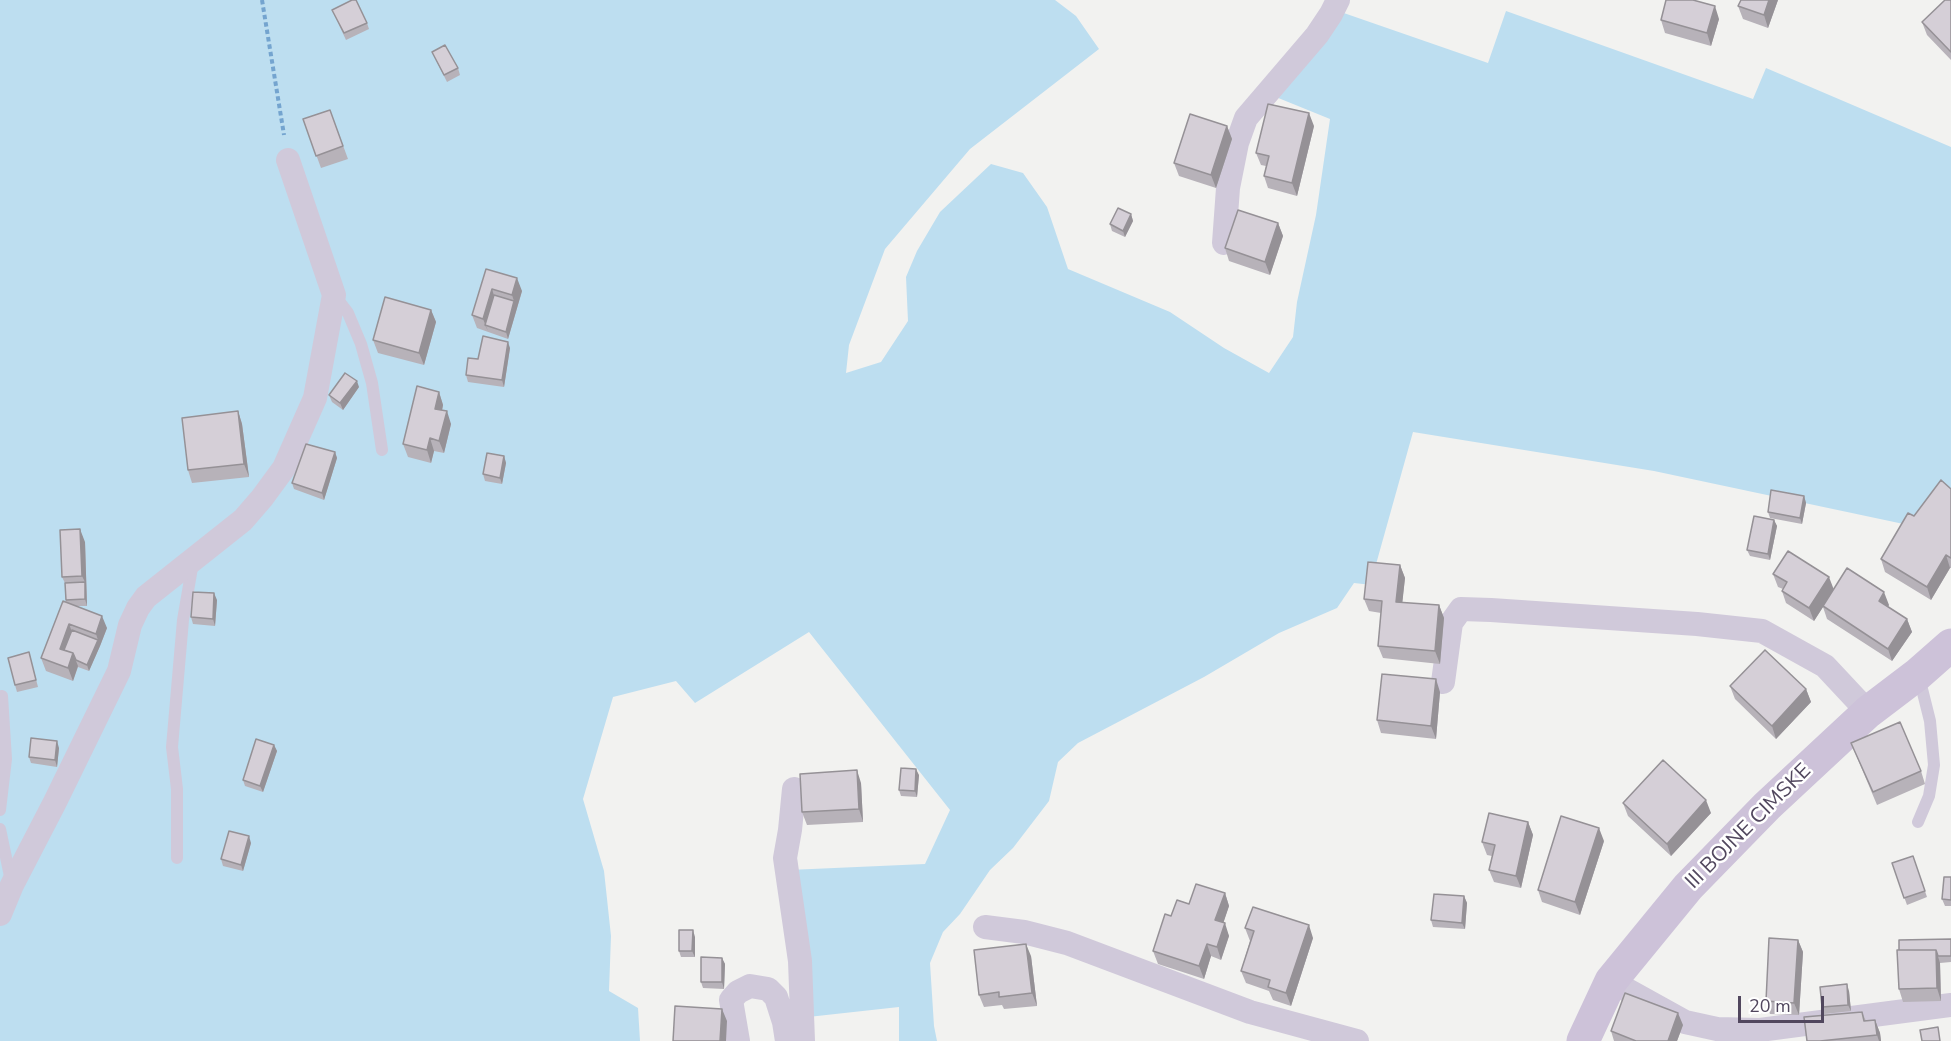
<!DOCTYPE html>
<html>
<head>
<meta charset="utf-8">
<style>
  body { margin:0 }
  #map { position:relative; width:1951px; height:1041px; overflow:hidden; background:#f2f2f0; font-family:"Nunito Sans",sans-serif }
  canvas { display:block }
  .scale { position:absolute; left:1738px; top:996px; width:86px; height:27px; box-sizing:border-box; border:3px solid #51475e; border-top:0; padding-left:8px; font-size:18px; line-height:21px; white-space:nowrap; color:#51475e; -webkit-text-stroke:4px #fff; paint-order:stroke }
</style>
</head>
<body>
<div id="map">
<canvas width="1951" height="1041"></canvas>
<div class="scale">20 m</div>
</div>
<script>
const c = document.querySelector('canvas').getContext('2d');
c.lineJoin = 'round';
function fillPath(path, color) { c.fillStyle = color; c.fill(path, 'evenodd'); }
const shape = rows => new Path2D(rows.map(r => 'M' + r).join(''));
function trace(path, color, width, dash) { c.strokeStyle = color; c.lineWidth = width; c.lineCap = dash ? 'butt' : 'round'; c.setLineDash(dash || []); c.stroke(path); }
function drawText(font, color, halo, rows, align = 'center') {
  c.font = font + ' "Nunito Sans",sans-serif'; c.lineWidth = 5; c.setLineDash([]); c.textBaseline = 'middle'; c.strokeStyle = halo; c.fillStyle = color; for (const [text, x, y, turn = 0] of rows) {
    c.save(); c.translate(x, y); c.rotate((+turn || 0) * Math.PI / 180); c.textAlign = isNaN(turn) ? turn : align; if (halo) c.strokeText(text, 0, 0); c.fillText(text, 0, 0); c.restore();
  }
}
fillPath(shape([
  [0,0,1055,0,1076,16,1099,49,970,149,885,249,849,345,846,373,881,362,908,321,906,277,917,251,940,212,991,164,1023,173,1047,207,1068,269,1170,312,1224,348,1269,373,1293,337,1297,302,1316,215,1330,119,1266,93,1338,11,1488,63,1506,11,1753,99,1766,68,1951,147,1951,493,1913,526,1654,471,1413,432,1373,575,1372,585,1354,583,1337,608,1279,633,1204,677,1078,743,1058,762,1049,801,1013,848,990,870,960,914,943,932,930,963,934,1026,937,1041,899,1041,899,1007,799,1018,789,870,925,864,950,810,809,632,695,703,676,681,613,697,583,799,604,871,611,936,609,991,638,1008,640,1041,0,1041]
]), '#bddef0');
trace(shape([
  [262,0,284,135]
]), '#74a4cf', 4, [4.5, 3]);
trace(shape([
  [335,296,348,313,361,344,372,383,382,450],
  [0,810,6,759,2,696],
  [1918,822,1929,796,1934,765,1930,721,1919,677],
  [0,829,11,881],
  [177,858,177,789,172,747,183,620,193,562]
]), '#d0c9da', 12);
trace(shape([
  [1224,243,1228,188,1237,143,1246,118,1317,35,1331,14,1338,0],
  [1443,682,1451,623,1461,609,1491,610,1697,624,1762,631,1825,666,1868,712],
  [794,789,790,830,785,858,800,961,803,1041],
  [0,914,12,885,55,802,119,671,130,625,138,608,146,597,243,520,262,498,284,468,315,398,334,295,288,160],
  [985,927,1024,932,1067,943,1250,1012,1357,1041],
  [1611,981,1685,1022,1717,1029,1760,1030,1951,1005],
  [738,1041,731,1000,738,992,750,986,768,989,776,997,784,1022,787,1041]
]), '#d0c9da', 24);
trace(shape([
  [1583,1041,1611,981,1688,887,1767,806,1868,712,1918,674,1951,645]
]), '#cdc2d9', 33);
fillPath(shape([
  [1741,0,1778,0,1768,28,1743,19,1738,6],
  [1951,0,1951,60,1927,35,1922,22],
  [332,10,367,23,369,29,346,40],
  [1719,19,1711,46,1665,33,1661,20],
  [432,52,458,68,460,75,447,82],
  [330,110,348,159,321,168,303,119],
  [1227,126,1232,139,1216,188,1179,176,1174,163],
  [1314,126,1297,196,1268,188,1264,176,1266,166,1261,165,1256,153],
  [1131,214,1133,221,1125,237,1112,231,1110,224],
  [1278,223,1283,236,1270,275,1229,261,1225,248],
  [486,269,522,291,508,339,477,328,472,315],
  [431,310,436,322,424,365,378,353,373,340],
  [510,348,504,387,468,382,466,375],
  [359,387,343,410,332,402,329,395],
  [439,392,443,405,442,410,451,424,444,453,434,451,431,463,408,457,403,444],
  [238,411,242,424,249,477,192,483,188,470],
  [335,452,337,458,324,500,294,489,292,483],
  [504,456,506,463,502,484,485,481,483,474],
  [1951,489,1951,568,1950,568,1931,600,1885,572,1881,559,1914,516],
  [1804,496,1806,503,1802,524,1770,518,1768,512],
  [1774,520,1777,526,1770,560,1750,556,1747,550],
  [85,542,87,606,77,606,107,628,100,646,89,671,78,667,73,681,46,671,41,658,66,602,65,583,62,577],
  [1400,565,1405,578,1402,603,1439,605,1444,618,1440,664,1383,658,1378,646,1381,613,1369,611,1364,599],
  [1773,574,1834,589,1889,605,1888,607,1907,619,1912,632,1892,661,1827,619,1823,607,1814,621,1786,603,1782,591,1783,589,1778,587],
  [217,600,215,626,193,624,191,617],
  [29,652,38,687,17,692,15,685],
  [1730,686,1806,689,1811,702,1776,739,1735,699],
  [1440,692,1436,739,1381,733,1377,720],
  [1851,743,1921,771,1925,784,1877,805],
  [274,745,277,751,263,792,245,786,243,780],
  [59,748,57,767,31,763,29,757],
  [919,775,917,797,901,796,899,790],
  [861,783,863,822,807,825,802,812],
  [1623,803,1711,813,1671,856,1628,816],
  [1528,822,1533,835,1521,888,1494,882,1489,870,1492,856,1487,855,1482,842],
  [1604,841,1580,915,1542,902,1538,890],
  [251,843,243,871,223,866,221,859],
  [1913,856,1927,897,1907,905,1892,863],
  [1951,877,1951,906,1945,906,1942,899],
  [1225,893,1229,906,1223,923,1229,936,1221,960,1211,956,1204,979,1158,964,1153,951,1171,916,1189,904],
  [1464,896,1467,903,1465,929,1433,927,1431,920],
  [1245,928,1313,938,1291,1006,1273,1000,1269,991,1246,983,1241,971,1250,941],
  [695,937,695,957,681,957,679,951],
  [1951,939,1951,962,1940,963,1941,1001,1903,1002,1899,989],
  [1798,940,1803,952,1799,1015,1770,1014,1766,1001],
  [1031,956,1037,1006,1004,1009,1002,1005,984,1007,979,995],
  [722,958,725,964,724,989,703,988,701,982],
  [1849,991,1851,1011,1824,1014,1822,1007],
  [1862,1012,1866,1021,1875,1020,1880,1033,1881,1041,1807,1041],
  [1683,1025,1677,1041,1614,1041,1611,1031]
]), '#b7b2b9');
fillPath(shape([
  [1769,0,1778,0,1768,28,1764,15],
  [1715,6,1719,19,1711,46,1707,33],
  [1309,113,1314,126,1297,196,1292,183],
  [1227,126,1232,139,1216,188,1211,175],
  [1131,214,1133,221,1125,237,1123,231],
  [1278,223,1283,236,1270,275,1265,262],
  [517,278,522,291,508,339,506,332,514,301,512,295],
  [492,289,496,302,485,325,488,331,483,319],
  [431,310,436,322,424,365,419,353],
  [508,342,510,348,504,387,502,380],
  [357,381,359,387,343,410,340,403],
  [439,392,443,405,440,421,435,409],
  [238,411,242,424,249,477,244,464],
  [447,411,451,424,444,453,439,441],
  [430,438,434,451,431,463,427,450],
  [335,452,337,458,324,500,322,493],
  [504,456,506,463,502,484,500,478],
  [1804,496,1806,503,1802,524,1800,518],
  [1774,520,1777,526,1770,560,1768,554],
  [80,529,85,542,87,606,85,599,85,582,82,576],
  [1946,555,1950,568,1931,600,1927,587],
  [1400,565,1405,578,1401,615,1396,602],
  [1829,577,1834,590,1814,621,1809,608],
  [1884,592,1889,605,1883,613,1879,601],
  [214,593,217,600,215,626,213,619],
  [1439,605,1444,618,1440,664,1435,651],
  [102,616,107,628,100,646,89,671,87,665,98,640,96,634],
  [1907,619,1912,632,1892,661,1888,649],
  [69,624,74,637,66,657,60,649],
  [73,653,78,666,73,681,68,668],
  [1436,679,1440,692,1436,739,1431,726],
  [1806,689,1811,702,1776,739,1772,726],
  [57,741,59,748,57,767,55,760],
  [274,745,277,751,263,792,260,786],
  [916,769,919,775,917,797,915,791],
  [857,770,861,783,863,822,859,809],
  [1706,800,1711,813,1671,856,1667,844],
  [1528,822,1533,835,1521,888,1516,876],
  [1599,828,1604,841,1580,915,1575,902],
  [249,836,251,843,243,871,241,865],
  [1225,893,1229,906,1220,933,1215,920],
  [1464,896,1467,903,1465,929,1462,923],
  [1225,923,1229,936,1221,960,1217,947],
  [1309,925,1313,938,1291,1006,1286,993],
  [693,930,695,937,695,957,692,951],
  [1798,940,1803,952,1799,1015,1794,1003],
  [1026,944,1031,956,1037,1006,1032,993],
  [1207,944,1211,956,1204,979,1199,966],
  [1936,950,1940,963,1941,1001,1937,988],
  [722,958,725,964,724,989,722,982],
  [1847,984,1849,991,1851,1011,1848,1005],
  [722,1009,727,1021,726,1041,720,1041],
  [1678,1013,1683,1025,1677,1041,1668,1041],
  [1875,1020,1880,1033,1881,1041,1879,1041,1877,1035]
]), '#959196');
const building = shape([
  [352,0,356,0,367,23,344,33,332,10,352,0],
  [1666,0,1693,0,1715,6,1707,33,1661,20,1666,0],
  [1741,0,1769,0,1764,15,1738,6,1741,0],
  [1945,0,1951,0,1951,52,1922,22,1945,0],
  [445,45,458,68,444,75,432,52,445,45],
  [1268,104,1309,113,1292,183,1264,176,1269,156,1256,153,1268,104],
  [330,110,343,146,316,156,303,119,330,110],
  [1190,114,1227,126,1211,175,1174,163,1190,114],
  [1118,208,1131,214,1123,231,1110,224,1118,208],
  [1238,210,1278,223,1265,262,1225,248,1238,210],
  [486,269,517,278,512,295,492,289,483,319,472,315,486,269],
  [494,295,514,301,506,332,485,325,494,295],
  [385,297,431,310,419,353,373,340,385,297],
  [483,336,508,342,502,380,466,375,468,358,478,359,483,336],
  [345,373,357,381,340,403,329,395,345,373],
  [417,386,439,392,435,409,447,411,439,441,430,438,427,450,403,444,417,386],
  [238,411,244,464,188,470,182,418,238,411],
  [306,444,335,452,322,493,292,483,306,444],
  [487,453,504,456,500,478,483,474,487,453],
  [1941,480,1951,489,1951,558,1946,555,1927,587,1881,559,1908,513,1914,516,1941,480],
  [1771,490,1804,496,1800,518,1768,512,1771,490],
  [1754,516,1774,520,1768,554,1747,550,1754,516],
  [80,529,82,576,62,577,60,530,80,529],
  [1788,551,1829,577,1809,608,1782,591,1787,582,1773,574,1788,551],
  [1368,562,1400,565,1396,602,1439,605,1435,651,1378,646,1382,601,1364,599,1368,562],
  [1847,568,1884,592,1879,601,1907,619,1888,649,1823,606,1847,568],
  [85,582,85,599,66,600,65,583,85,582],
  [193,592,214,593,213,619,191,617,193,592],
  [63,601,102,616,96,634,69,624,60,649,73,653,68,668,41,658,63,601],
  [72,630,98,640,87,665,76,660,73,653,64,650,72,630],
  [1765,650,1806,689,1772,726,1730,686,1765,650],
  [29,652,36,680,15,685,8,658,29,652],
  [1382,674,1436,679,1431,726,1377,720,1382,674],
  [1900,722,1921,771,1873,792,1851,743,1900,722],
  [31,738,57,741,55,760,29,757,31,738],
  [256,739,274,745,260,786,243,780,256,739],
  [1663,760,1706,800,1667,844,1623,803,1663,760],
  [901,768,916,769,915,791,899,790,901,768],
  [857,770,859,809,802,812,800,774,857,770],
  [1489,813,1528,822,1516,876,1489,870,1495,845,1482,842,1489,813],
  [1561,816,1599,828,1575,902,1538,890,1561,816],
  [229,831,249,836,241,865,221,859,229,831],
  [1913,856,1925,891,1904,898,1892,863,1913,856],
  [1944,877,1951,877,1951,900,1942,899,1944,877],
  [1196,884,1225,893,1215,920,1225,923,1217,947,1207,944,1199,966,1153,951,1165,914,1171,916,1177,900,1189,904,1196,884],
  [1434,894,1464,896,1462,923,1431,920,1434,894],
  [1253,907,1309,925,1286,993,1268,987,1270,980,1241,971,1254,931,1245,928,1253,907],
  [679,930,693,930,692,951,679,951,679,930],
  [1769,938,1798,940,1794,1003,1766,1001,1769,938],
  [1951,939,1951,956,1938,956,1936,950,1899,950,1899,940,1951,939],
  [1026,944,1032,993,999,997,999,992,979,995,974,950,1026,944],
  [1897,950,1936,950,1937,988,1899,989,1897,950],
  [701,957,722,958,722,982,701,982,701,957],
  [1847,984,1848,1005,1822,1007,1820,987,1847,984],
  [1625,993,1678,1013,1668,1041,1636,1041,1611,1031,1625,993],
  [675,1006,722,1009,720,1041,673,1041,675,1006],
  [1862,1012,1864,1021,1875,1020,1877,1035,1820,1041,1807,1041,1804,1017,1862,1012],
  [1938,1027,1940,1041,1922,1041,1920,1030,1938,1027]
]);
fillPath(building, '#d5cfd7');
trace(building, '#959196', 1.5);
drawText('21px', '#51475e', '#fff', [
  ["III BOJNE CIMSKE",1749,827,-45]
]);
</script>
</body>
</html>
